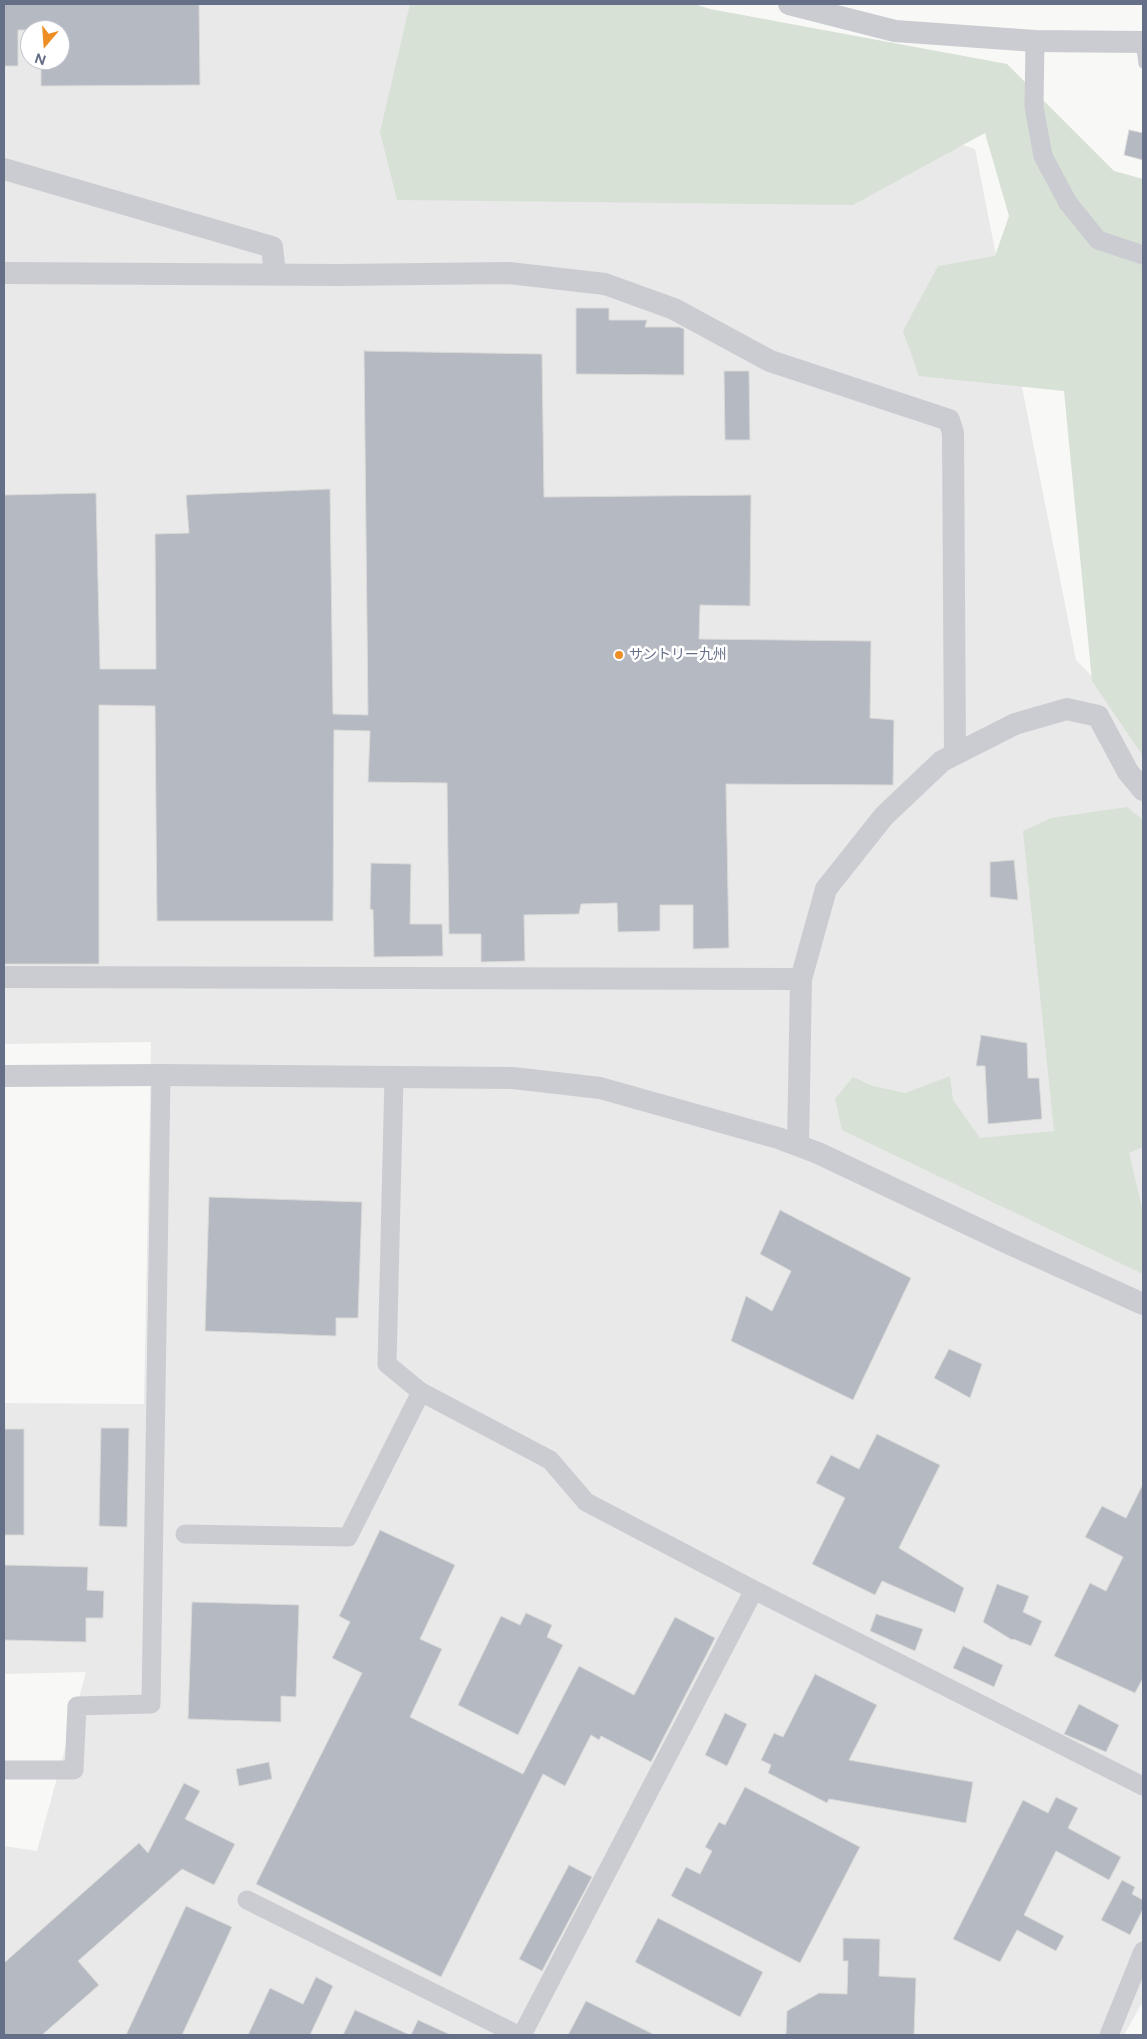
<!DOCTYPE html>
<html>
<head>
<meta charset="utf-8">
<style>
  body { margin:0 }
  #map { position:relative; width:1147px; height:2039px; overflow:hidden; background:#f8f8f6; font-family:Figtree,sans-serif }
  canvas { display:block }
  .frame { position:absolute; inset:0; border:5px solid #666f88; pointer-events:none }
  .north { position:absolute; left:20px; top:20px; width:50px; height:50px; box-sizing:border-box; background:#fff; border:1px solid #c2c5cf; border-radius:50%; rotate:198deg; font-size:14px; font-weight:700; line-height:20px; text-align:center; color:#666f88 }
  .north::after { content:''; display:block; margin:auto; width:18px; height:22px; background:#ec8e22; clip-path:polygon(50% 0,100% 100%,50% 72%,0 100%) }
</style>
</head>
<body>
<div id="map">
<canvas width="1147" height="2039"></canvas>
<div class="frame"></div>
<div class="north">N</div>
</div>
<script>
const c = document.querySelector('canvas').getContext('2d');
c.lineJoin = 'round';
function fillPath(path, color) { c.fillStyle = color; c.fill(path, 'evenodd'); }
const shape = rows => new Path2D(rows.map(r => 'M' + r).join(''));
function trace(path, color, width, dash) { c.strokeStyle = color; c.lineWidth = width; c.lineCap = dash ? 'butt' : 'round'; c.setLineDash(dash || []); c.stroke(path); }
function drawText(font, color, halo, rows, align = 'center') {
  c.font = font + ' Figtree,"Noto Sans JP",sans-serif'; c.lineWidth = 5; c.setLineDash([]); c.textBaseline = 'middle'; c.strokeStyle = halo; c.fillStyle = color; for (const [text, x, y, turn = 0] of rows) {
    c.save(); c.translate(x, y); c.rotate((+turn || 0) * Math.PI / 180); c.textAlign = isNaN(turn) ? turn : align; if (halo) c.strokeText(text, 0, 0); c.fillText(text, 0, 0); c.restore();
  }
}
fillPath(shape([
  [4,4,510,4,975,149,1076,660,1143,728,1143,2001,1124,2035,4,2035,4,1846,37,1851,86,1672,4,1674,4,1403,144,1404,151,1042,4,1044],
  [30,30,60,30,60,60,30,60]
]), '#e9e9e9');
fillPath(shape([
  [410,4,694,4,710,9,1007,64,1114,171,1143,179,1143,756,1092,681,1064,391,919,376,903,331,938,266,995,256,1009,216,985,133,853,205,397,200,380,132],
  [1127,807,1143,820,1143,1147,1129,1153,1143,1212,1143,1274,842,1130,835,1099,853,1077,873,1086,905,1093,950,1076,953,1100,980,1138,1054,1131,1023,831,1051,818]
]), '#d7e1d6');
const building = shape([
  [4,4,199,4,200,85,41,86,41,60,60,60,60,30,18,30,18,66,4,66,4,4],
  [1129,130,1143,133,1143,160,1124,155,1129,130],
  [576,308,609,308,609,320,647,320,645,327,679,327,684,329,684,375,576,374,576,308],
  [364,351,542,354,544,497,751,495,750,606,700,605,699,639,871,641,870,718,894,720,893,785,726,784,729,948,693,949,693,905,660,905,660,931,618,932,617,903,581,904,579,914,524,915,525,961,481,962,481,934,449,934,447,783,368,782,370,731,334,730,333,921,157,921,155,706,99,705,99,964,4,964,4,495,96,493,100,669,156,669,155,534,189,533,186,495,330,489,333,714,368,715,364,351],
  [724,371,749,371,750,440,725,440,724,371],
  [1014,860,1018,900,990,897,990,862,1014,860],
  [371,863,411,864,410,924,442,924,443,956,374,957,373,910,370,909,371,863],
  [981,1035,1027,1043,1028,1078,1039,1078,1042,1119,988,1124,985,1066,976,1066,981,1035],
  [209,1197,362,1202,358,1318,336,1318,336,1336,205,1331,209,1197],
  [780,1210,911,1278,853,1400,731,1341,746,1296,772,1311,791,1271,760,1254,780,1210],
  [949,1349,982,1364,970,1398,934,1378,949,1349],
  [101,1428,129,1428,127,1527,99,1526,101,1428],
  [4,1429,24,1429,24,1535,4,1535,4,1429],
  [877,1434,940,1465,899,1548,964,1588,955,1613,882,1581,875,1595,812,1564,845,1498,816,1483,831,1455,859,1469,877,1434],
  [1143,1484,1143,1678,1135,1693,1054,1656,1090,1583,1106,1591,1123,1557,1085,1537,1102,1506,1126,1518,1143,1484],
  [380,1530,455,1565,420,1639,442,1649,410,1717,523,1774,579,1666,634,1695,675,1617,715,1638,651,1762,601,1736,599,1740,591,1735,565,1786,543,1774,441,1977,256,1884,362,1673,332,1658,350,1622,339,1616,380,1530],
  [4,1565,88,1567,87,1590,104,1591,103,1618,86,1618,86,1642,4,1640,4,1565],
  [997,1584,1029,1596,1023,1612,1042,1621,1031,1646,1013,1639,1012,1640,983,1622,997,1584],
  [192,1602,299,1605,296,1697,281,1696,281,1722,188,1719,192,1602],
  [526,1613,552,1625,547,1637,563,1645,518,1735,458,1705,501,1616,520,1625,526,1613],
  [876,1614,923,1629,915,1651,870,1631,876,1614],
  [963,1646,1003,1665,994,1687,953,1668,963,1646],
  [815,1674,877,1705,849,1760,973,1782,966,1823,829,1799,827,1803,768,1773,771,1765,761,1760,774,1733,783,1737,815,1674],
  [1079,1704,1119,1725,1106,1752,1064,1734,1079,1704],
  [725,1713,747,1724,727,1766,705,1755,725,1713],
  [269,1762,272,1779,239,1786,236,1769,269,1762],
  [184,1783,200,1791,185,1819,235,1844,214,1885,182,1869,78,1961,99,1985,42,2035,4,2035,4,1963,139,1843,148,1853,184,1783],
  [745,1787,860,1847,800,1963,671,1896,686,1867,700,1874,712,1851,705,1847,719,1822,725,1825,745,1787],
  [1056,1797,1078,1808,1068,1828,1121,1857,1109,1880,1056,1851,1024,1915,1064,1936,1056,1951,1017,1930,1000,1962,953,1939,1023,1800,1048,1813,1056,1797],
  [569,1865,592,1877,542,1971,519,1959,569,1865],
  [1122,1880,1135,1887,1132,1894,1143,1900,1143,1909,1130,1935,1101,1920,1122,1880],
  [186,1906,232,1927,182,2035,126,2035,186,1906],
  [658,1918,763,1972,740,2017,635,1962,658,1918],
  [843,1938,880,1939,879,1976,916,1978,914,2035,786,2035,787,2011,819,1993,847,1994,848,1961,843,1961,843,1938],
  [316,1977,333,1986,310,2035,248,2035,270,1988,303,2004,316,1977],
  [586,2001,655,2035,568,2035,586,2001],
  [355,2010,410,2035,343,2035,355,2010],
  [418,2020,451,2035,411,2035,418,2020]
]);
fillPath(building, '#b5b9c2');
trace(building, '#d9dad8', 1);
trace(shape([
  [1140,42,1143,64]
]), '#cbccd1', 9);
trace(shape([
  [1035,41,1034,107,1043,156,1068,203,1098,240,1143,255],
  [394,1077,387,1364,421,1392,550,1460,586,1502,754,1590,1143,1786],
  [185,1534,348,1537,421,1392],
  [4,1770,74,1770,77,1706,151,1704,161,1075],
  [247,1900,518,2035],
  [522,2035,754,1590],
  [1109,2035,1143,1951]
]), '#cbccd1', 19);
trace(shape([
  [789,4,895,31,1035,41,1143,42],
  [4,169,272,247,275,274],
  [4,273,340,275,509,273,605,284,674,309,770,361,949,420,953,433,955,754],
  [4,977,801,979],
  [4,1076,161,1075,513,1078,600,1088,778,1138,818,1153,1010,1244,1143,1304],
  [798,1145,801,979,826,889,884,816,942,761,1015,724,1067,709,1098,716,1128,772,1143,790]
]), '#cbccd1', 22);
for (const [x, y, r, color] of [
  [619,655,5,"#ec8e22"]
]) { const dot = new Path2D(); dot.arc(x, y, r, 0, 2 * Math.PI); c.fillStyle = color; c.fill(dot); trace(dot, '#fff', 2); }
drawText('14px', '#666f88', '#fff', [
  ["サントリー九州",629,655]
], 'left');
</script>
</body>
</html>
